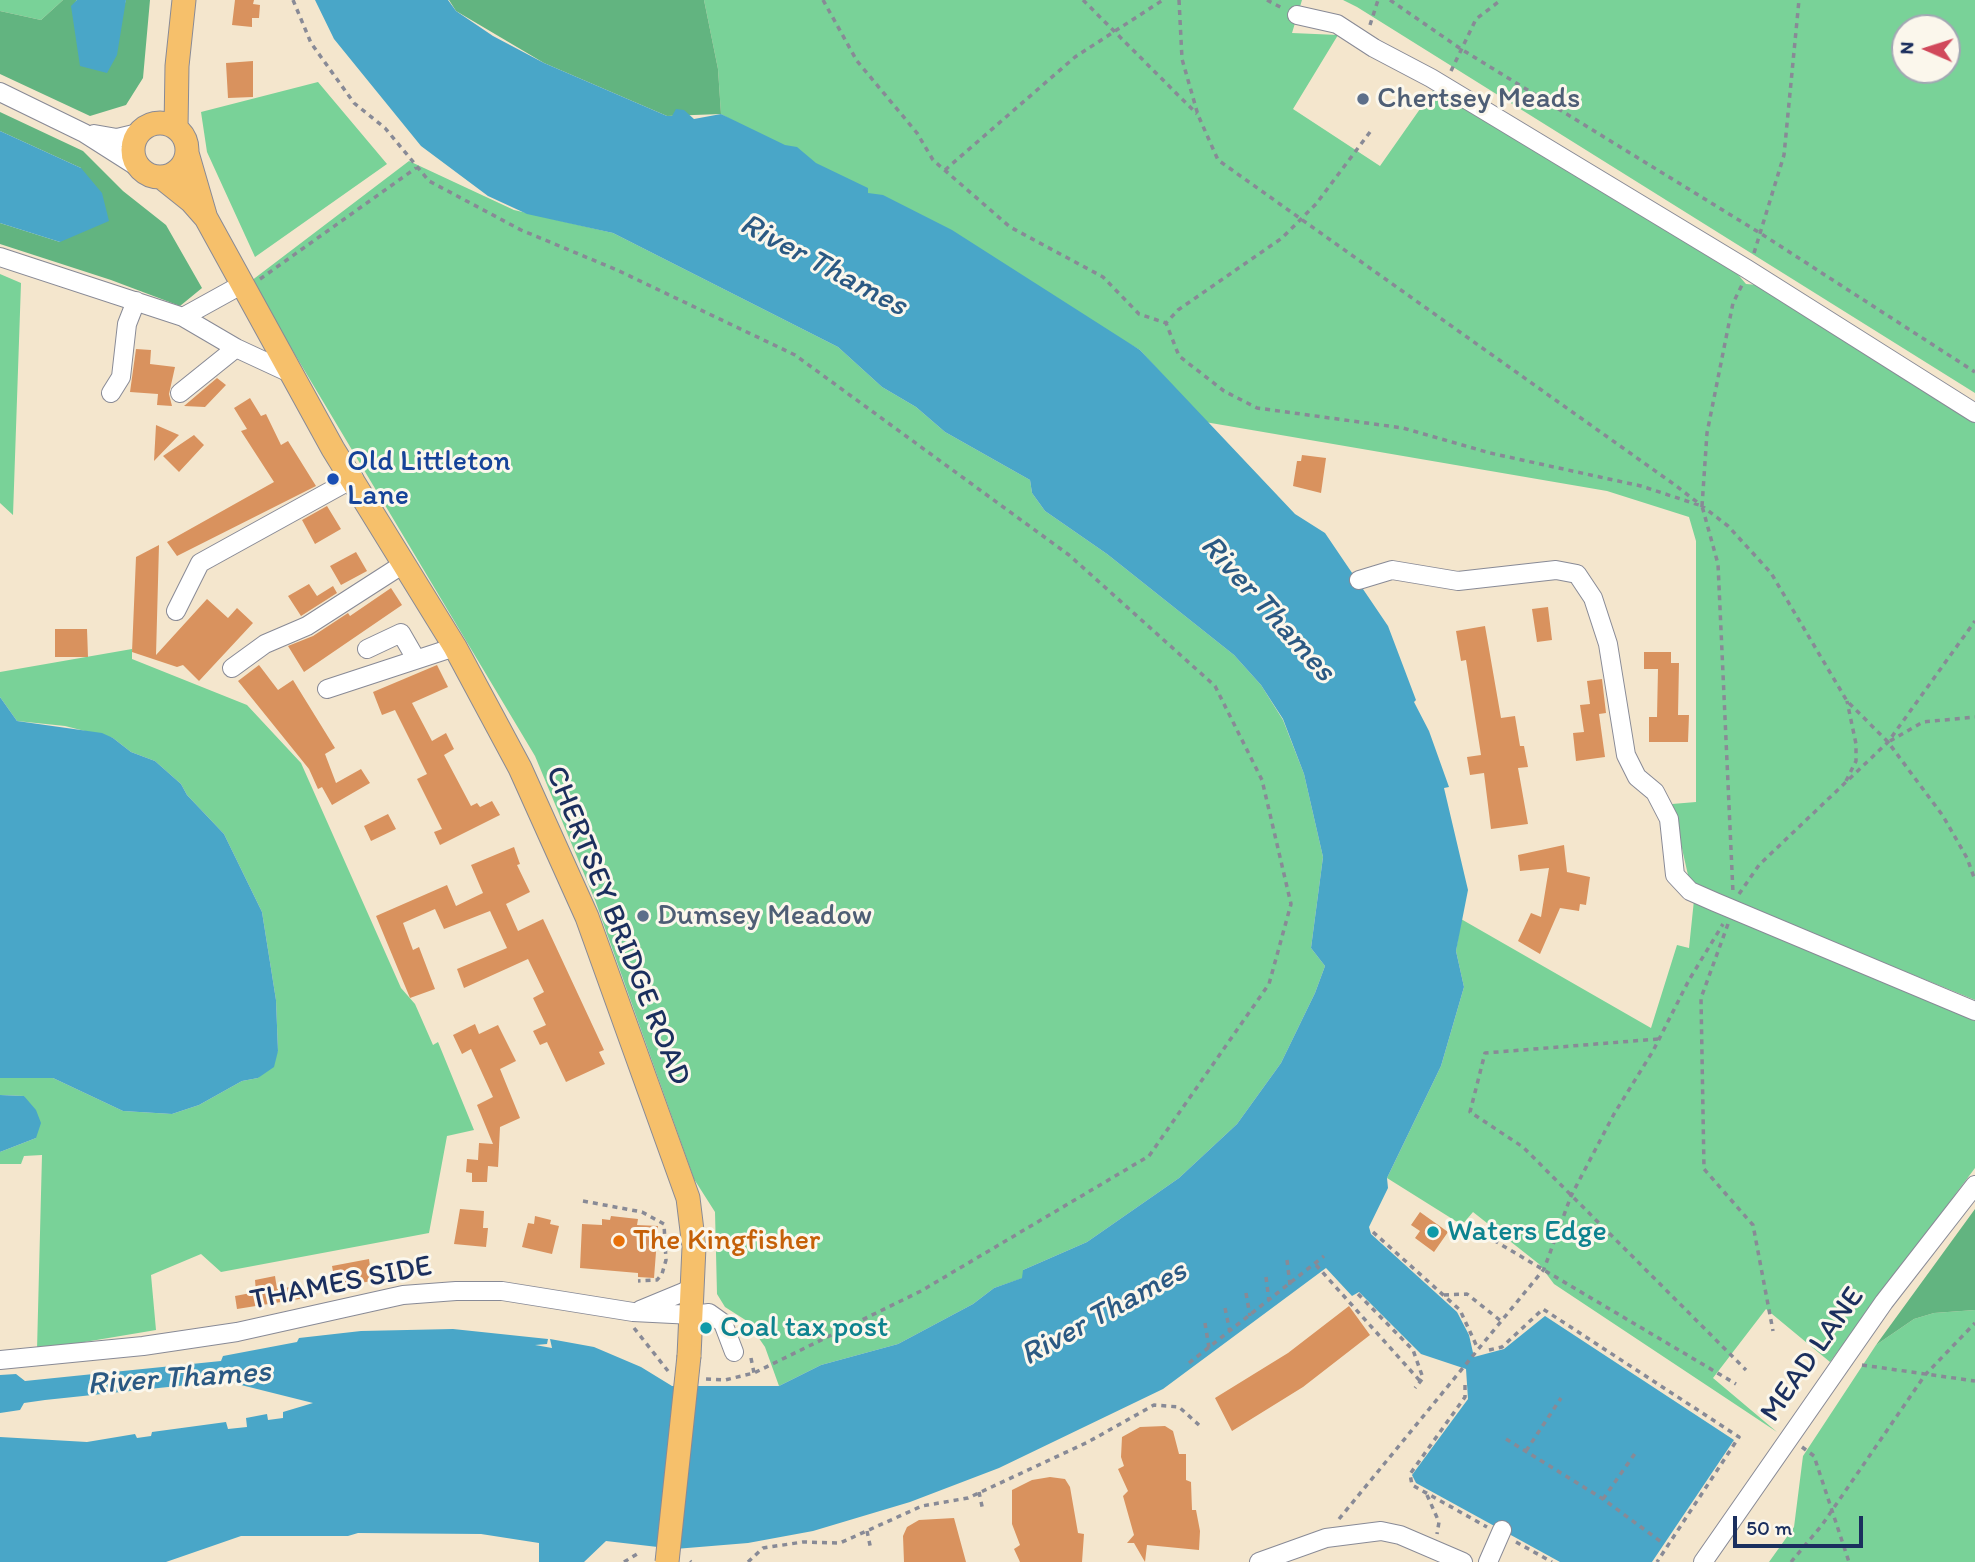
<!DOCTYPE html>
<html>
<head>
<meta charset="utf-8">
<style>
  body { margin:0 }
  #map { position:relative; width:1975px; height:1562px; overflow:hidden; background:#f4e6cd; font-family:Itim,sans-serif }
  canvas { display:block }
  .north { position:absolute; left:1891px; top:14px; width:70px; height:70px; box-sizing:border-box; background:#fbf7ec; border:2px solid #a1a7b3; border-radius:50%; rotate:273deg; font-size:19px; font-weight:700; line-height:28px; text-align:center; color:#1b2f5e }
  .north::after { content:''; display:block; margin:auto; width:24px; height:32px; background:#d1495b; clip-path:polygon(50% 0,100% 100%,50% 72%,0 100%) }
  .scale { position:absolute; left:1733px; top:1516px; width:130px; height:32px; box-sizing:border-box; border:4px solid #1b2f5e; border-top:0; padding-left:9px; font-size:21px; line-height:24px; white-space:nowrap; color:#1b2f5e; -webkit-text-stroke:5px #fbf7ec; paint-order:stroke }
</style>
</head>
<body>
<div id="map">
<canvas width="1975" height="1562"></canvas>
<div class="north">N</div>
<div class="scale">50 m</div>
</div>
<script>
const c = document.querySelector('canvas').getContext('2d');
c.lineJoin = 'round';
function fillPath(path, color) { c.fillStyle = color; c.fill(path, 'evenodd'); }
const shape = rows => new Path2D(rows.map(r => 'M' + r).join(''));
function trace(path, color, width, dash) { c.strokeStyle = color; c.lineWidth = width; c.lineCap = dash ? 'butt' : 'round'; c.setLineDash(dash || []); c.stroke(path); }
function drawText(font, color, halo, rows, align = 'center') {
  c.font = font + ' Itim,sans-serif'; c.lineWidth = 6; c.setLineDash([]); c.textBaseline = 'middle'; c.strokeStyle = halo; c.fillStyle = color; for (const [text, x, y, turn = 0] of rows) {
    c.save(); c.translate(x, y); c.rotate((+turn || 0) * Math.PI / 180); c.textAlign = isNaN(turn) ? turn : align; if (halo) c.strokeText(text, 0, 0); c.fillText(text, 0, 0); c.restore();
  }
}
fillPath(shape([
  [0,0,63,0,41,20,0,11],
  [704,0,1302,0,1292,33,1338,35,1293,109,1380,166,1434,89,1735,271,1746,284,1758,285,1975,421,1975,1000,1690,884,1672,804,1696,802,1696,541,1689,517,1607,491,1205,422,1140,350,721,114,718,69],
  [1343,0,1975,0,1975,393,1357,7],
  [1905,28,1947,28,1947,70,1905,70],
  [318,82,387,164,255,257,207,152,201,112],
  [409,161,514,210,613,233,838,347,882,387,916,407,945,432,1030,480,1032,493,1045,511,1107,554,1234,655,1261,685,1283,720,1304,774,1323,857,1311,948,1325,966,1315,993,1281,1063,1237,1124,1179,1178,1087,1242,1023,1270,1023,1278,994,1288,973,1304,898,1344,821,1365,779,1386,765,1347,747,1321,725,1307,717,1294,715,1212,694,1179,595,900,535,756,251,281],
  [0,274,21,283,13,515,0,503],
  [132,649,132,659,247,705,301,763,401,988,415,1004,433,1045,438,1042,474,1130,447,1136,429,1233,221,1272,201,1254,151,1275,156,1330,37,1350,42,1155,24,1156,21,1164,0,1164,0,1152,36,1138,24,1096,0,1095,0,1078,53,1078,123,1111,172,1114,199,1105,242,1081,258,1078,278,1051,276,1000,262,912,224,834,187,795,181,784,155,761,131,752,113,738,65,726,17,721,0,697,0,672],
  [1694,900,1975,1021,1975,1168,1830,1362,1766,1309,1713,1378,1777,1432,1554,1284,1539,1264,1473,1212,1462,1225,1387,1178,1441,1066,1464,987,1456,951,1461,919,1651,1028,1677,945,1689,948],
  [1975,1310,1975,1562,1769,1562,1794,1527,1803,1456,1876,1345,1914,1319,1934,1313]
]), '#79d298');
fillPath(shape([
  [63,0,77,0,72,7,124,6,126,0,150,0,143,78,126,105,90,116,0,74,0,11,41,20],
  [449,0,704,0,718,69,721,114,667,116,544,63,456,11],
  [0,112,83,151,123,191,166,225,202,288,180,306,111,280,0,244,0,223,60,242,81,168,0,131],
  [1975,1209,1975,1310,1934,1313,1914,1319,1876,1345]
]), '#62b480');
fillPath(shape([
  [77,0,126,0,117,55,107,73,80,66,71,6],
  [315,0,448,0,456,11,493,36,544,63,667,116,672,116,676,109,684,110,694,119,721,114,785,145,797,147,816,163,868,188,868,193,883,195,952,230,1140,350,1295,514,1325,533,1388,626,1416,700,1414,702,1429,731,1449,787,1444,788,1468,890,1456,951,1464,987,1441,1066,1387,1178,1388,1188,1369,1227,1371,1234,1457,1312,1469,1335,1474,1357,1504,1349,1545,1316,1734,1440,1652,1562,1560,1562,1416,1483,1412,1475,1468,1399,1466,1369,1421,1354,1359,1292,1352,1296,1326,1268,1163,1389,999,1468,910,1502,813,1531,748,1543,675,1549,606,1541,584,1562,539,1562,539,1543,481,1534,358,1533,348,1536,241,1536,166,1562,0,1562,0,1437,87,1442,135,1434,137,1438,151,1436,152,1432,226,1422,228,1429,247,1427,246,1418,267,1414,268,1420,283,1418,283,1412,313,1403,225,1381,45,1400,24,1403,20,1410,0,1413,0,1375,16,1374,25,1381,221,1361,223,1356,297,1342,299,1338,361,1331,453,1329,548,1339,547,1344,535,1345,552,1348,550,1339,594,1347,641,1367,672,1386,779,1386,821,1365,898,1344,973,1304,994,1288,1022,1278,1023,1270,1087,1242,1179,1178,1237,1124,1281,1063,1315,993,1325,966,1311,948,1323,857,1304,774,1283,719,1261,685,1234,655,1107,554,1045,511,1032,493,1030,480,945,432,916,407,882,387,838,347,613,233,527,214,488,196,421,146,334,39],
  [0,131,81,168,102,193,109,221,60,242,0,223],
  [0,697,17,721,102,733,113,738,131,752,155,761,181,784,187,795,224,834,262,912,276,1000,278,1051,274,1067,258,1078,242,1081,199,1105,172,1114,123,1111,53,1078,0,1078],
  [0,1095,24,1096,36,1110,41,1123,36,1138,0,1152]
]), '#49a6c8');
fillPath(shape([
  [235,0,254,0,253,4,260,5,259,18,252,18,252,27,232,25],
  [253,61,253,97,228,98,226,63],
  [136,349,151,350,150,364,175,367,169,394,172,406,157,405,158,394,130,392],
  [217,378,226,385,205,407,184,406],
  [250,398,261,416,266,414,281,445,288,441,316,486,177,556,167,542,274,482,241,431,247,429,234,408],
  [156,425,179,435,154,461],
  [194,435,204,445,179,472,163,456],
  [1302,455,1326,458,1321,493,1293,486,1297,461,1301,461],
  [327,506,341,529,315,544,302,520],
  [159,545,156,655,207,599,228,618,237,608,253,623,199,681,183,665,177,667,132,652,136,557],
  [356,552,367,571,341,585,330,566],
  [309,584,317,596,333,586,337,593,301,616,288,596],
  [391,588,402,605,304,672,288,646,313,636,348,613,350,616],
  [1548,607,1552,640,1537,642,1532,609],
  [1485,626,1501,718,1515,716,1520,746,1524,746,1528,767,1518,768,1528,824,1491,829,1484,773,1470,775,1467,757,1481,755,1466,660,1461,661,1456,631],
  [55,629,87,629,88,657,55,657],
  [1644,652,1671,652,1671,663,1679,663,1678,715,1689,715,1688,742,1649,742,1649,717,1657,717,1658,669,1644,669],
  [259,665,278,690,293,680,335,748,325,754,336,783,361,769,370,783,332,805,322,787,318,789,309,769,238,681],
  [437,665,448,687,412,703,432,741,446,733,454,749,444,755,471,806,477,803,480,807,492,801,500,815,440,845,434,832,442,829,417,779,427,774,395,710,382,715,373,692],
  [1602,679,1606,713,1599,714,1605,757,1576,761,1573,733,1584,732,1580,705,1590,704,1587,681],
  [388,814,396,829,371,841,364,826],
  [1564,845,1567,872,1590,877,1586,905,1580,904,1579,911,1560,908,1540,954,1518,941,1531,913,1541,917,1549,868,1520,871,1518,855],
  [514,847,520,864,517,865,530,892,506,904,518,931,543,919,604,1050,599,1052,605,1064,566,1082,547,1042,540,1045,533,1031,546,1025,533,998,544,992,528,959,464,988,457,969,507,948,490,911,444,929,435,909,403,923,413,950,419,947,435,989,410,998,376,916,447,885,456,906,483,893,471,865],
  [475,1024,479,1034,498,1025,516,1061,500,1069,520,1118,500,1127,498,1167,488,1166,487,1182,472,1182,472,1173,466,1172,467,1159,478,1160,479,1143,493,1144,477,1105,493,1097,471,1049,462,1054,453,1035],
  [460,1209,484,1211,483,1228,488,1228,486,1247,454,1244],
  [1420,1212,1448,1232,1434,1252,1415,1238,1420,1231,1411,1225],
  [535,1216,551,1220,550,1224,559,1226,552,1254,522,1247,528,1223,534,1224],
  [611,1216,638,1219,637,1225,658,1226,654,1278,638,1277,638,1273,580,1268,582,1224,602,1225,602,1219,610,1220],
  [369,1259,372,1281,336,1287,332,1266],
  [275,1276,277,1289,298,1286,300,1299,237,1309,235,1296,256,1292,255,1280],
  [1349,1306,1370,1335,1303,1387,1232,1431,1215,1398,1288,1353],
  [1165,1426,1173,1431,1179,1454,1186,1454,1186,1480,1191,1482,1192,1510,1196,1510,1200,1531,1199,1550,1147,1545,1145,1562,1134,1543,1127,1543,1134,1535,1123,1496,1128,1491,1118,1469,1124,1466,1121,1457,1122,1437,1140,1427],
  [1050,1477,1065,1479,1070,1487,1078,1533,1084,1534,1082,1562,1020,1562,1014,1549,1020,1545,1012,1524,1012,1490,1032,1480],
  [954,1518,966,1562,904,1562,903,1536,907,1527,919,1520]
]), '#d9925e');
const minor = shape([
  [1297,15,1337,24,1374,48,1431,78,1747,269,1975,413],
  [0,92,84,133,139,168],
  [94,134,117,138,138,133],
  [0,257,183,317,236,348,292,374],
  [183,317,241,285],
  [111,393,121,377,127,324,136,301],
  [180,393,236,348],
  [1359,580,1392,570,1458,581,1556,570,1577,574,1593,598,1608,644,1626,755,1637,777,1655,792,1669,819,1675,875,1690,891,1715,902,1975,1011],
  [176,611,200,563,354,478],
  [367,649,401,633,416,659],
  [232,668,265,644,307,626,405,563],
  [327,689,455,647],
  [640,1310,686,1291,694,1281],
  [0,1360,143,1346,237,1332,403,1295,456,1291,502,1291,633,1312,693,1315,709,1313,723,1323,734,1352],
  [1259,1562,1326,1538,1381,1531,1400,1535,1463,1562],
  [1488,1562,1502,1530],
  [1703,1562,1884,1302,1975,1185]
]);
const major = shape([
  '133 150a27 27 0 1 1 54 0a27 27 0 1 1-54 0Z',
  [176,128,177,66,184,0],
  [187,153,205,215],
  [161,177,191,201,206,218,333,449,455,647,520,768,587,917,688,1198,694,1247,689,1356]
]);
trace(minor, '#888a96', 20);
trace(major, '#888a96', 25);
trace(shape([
  [293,0,311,43,354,103,385,128,429,181,521,230,617,270,795,355,1069,555,1215,686,1262,780,1291,904,1269,984,1149,1156,921,1291,754,1373,725,1380,705,1379],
  [823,0,857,61,917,133,933,160,1010,227,1103,277,1139,314,1166,323],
  [1083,0,1197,114],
  [1179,0,1182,59,1198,115,1218,160,1675,485,1728,526,1771,573,1847,701,1888,742,1943,816,1967,858,1975,880],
  [1267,0,1284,9],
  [1390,0,1461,49,1760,233,1975,372],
  [1370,25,1378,0],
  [1451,71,1476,19,1501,0],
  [1370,132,1316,204,1282,238,1178,310,1166,323,1179,356,1224,391,1257,408,1403,428,1490,453,1641,486,1702,506,1718,564,1733,893],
  [945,170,1075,57,1163,0],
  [1754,253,1784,155,1799,0],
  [260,279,416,168],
  [1702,506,1707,433,1733,303,1742,285],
  [1890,741,1923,722,1975,717],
  [1846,781,1856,761,1856,744,1847,701],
  [1739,894,1759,865,1888,742,1975,621],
  [1728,924,1701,998,1704,1169,1753,1225,1773,1331],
  [1658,1039,1485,1053,1470,1112,1523,1147,1746,1370],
  [583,1201,642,1212,664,1224,666,1260,662,1274,657,1280,638,1281],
  [1468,1225,1736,1384],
  [1373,1232,1460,1310,1478,1349],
  [1287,1260,1290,1285],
  [1316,1265,1420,1381],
  [1266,1277,1269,1301],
  [1246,1293,1250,1316],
  [1358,1294,1413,1350,1423,1378,1415,1388],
  [1444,1295,1467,1294,1501,1321],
  [1225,1308,1230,1332],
  [1205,1323,1209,1348],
  [634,1328,668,1371],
  [1489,1350,1502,1347,1543,1309,1739,1437,1657,1562],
  [751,1358,754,1373],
  [1189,1363,1324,1256],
  [1862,1365,1975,1381],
  [1465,1385,1465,1397,1410,1474,1412,1485,1487,1527],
  [1506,1439,1603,1499,1664,1544],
  [1802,1447,1814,1456,1849,1562],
  [1526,1451,1561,1398],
  [979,1492,983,1511],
  [1427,1495,1439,1522,1437,1534],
  [1603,1499,1636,1452],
  [1339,1519,1544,1269,1571,1196,1614,1114,1653,1051,1689,980,1723,924],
  [867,1531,871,1550],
  [1516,1542,1552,1562],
  [690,1561,691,1562],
  [624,1562,637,1554],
  [748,1562,763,1548,803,1542,840,1543,922,1506,968,1498,1088,1442,1154,1405,1179,1407,1199,1425],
  [1791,1562,1822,1525,1925,1375,1975,1323]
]), '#888a96', 3.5, [5, 5]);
trace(minor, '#fff', 18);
trace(major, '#f6c06b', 23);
const majorBridge = shape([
  [667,1562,689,1356]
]);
trace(majorBridge, '#888a96', 25, []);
trace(majorBridge, '#f6c06b', 23);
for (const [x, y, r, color] of [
  [1363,99,7,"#5c6f8a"],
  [333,479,7,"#1a4fb4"],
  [643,916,7,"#5c6f8a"],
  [1433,1232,7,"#0f9aa8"],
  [619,1241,7,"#e8710a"],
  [706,1328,7,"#0f9aa8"]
]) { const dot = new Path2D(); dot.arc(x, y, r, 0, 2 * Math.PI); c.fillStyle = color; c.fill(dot); trace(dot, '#fbf7ec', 2.5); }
drawText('30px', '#4e5e75', '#fbf7ec', [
  ["Chertsey Meads",1377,99],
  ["Dumsey Meadow",657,916]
], 'left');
drawText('30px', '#164399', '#fbf7ec', [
  ["Old Littleton",347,462],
  ["Lane",347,496]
], 'left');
drawText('30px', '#1b2f5e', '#fbf7ec', [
  ["CHERTSEY BRIDGE ROAD",617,926,68],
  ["THAMES SIDE",341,1284,-11],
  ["MEAD LANE",1813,1355,-55]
]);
drawText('30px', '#0d838f', '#fbf7ec', [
  ["Waters Edge",1447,1232],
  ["Coal tax post",720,1328]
], 'left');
drawText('30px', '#c56008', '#fbf7ec', [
  ["The Kingfisher",633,1241]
], 'left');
drawText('italic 32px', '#2b5983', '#fbf7ec', [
  ["River Thames",823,266,28],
  ["River Thames",1267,609,48],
  ["River Thames",1104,1314,-29],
  ["River Thames",179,1379,-4]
]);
</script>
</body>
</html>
